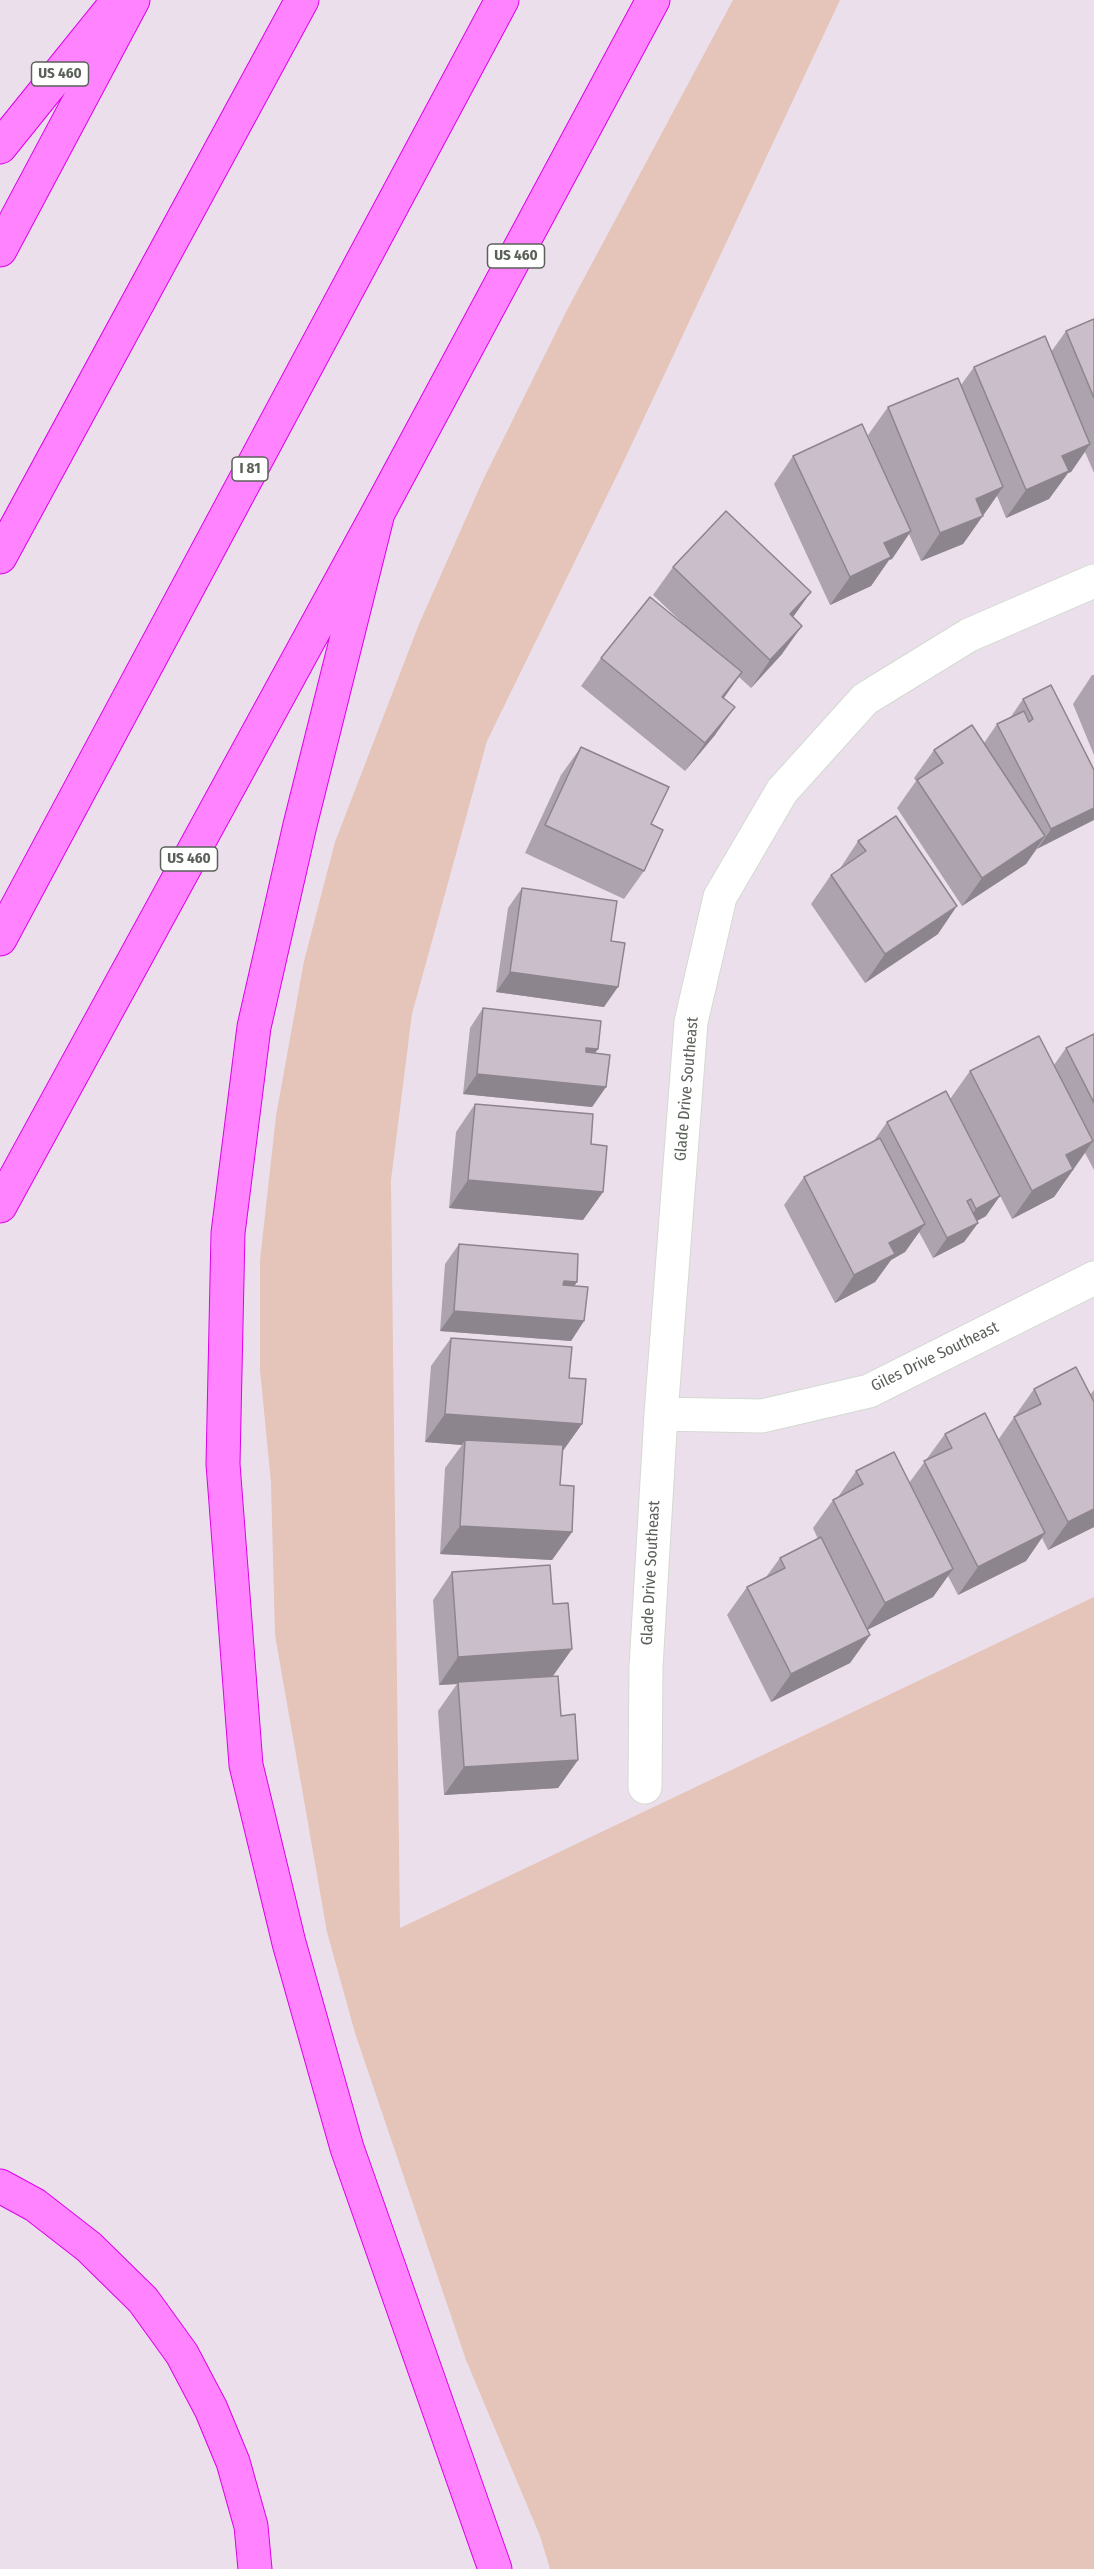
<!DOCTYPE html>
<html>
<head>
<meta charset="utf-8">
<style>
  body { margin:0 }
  canvas { display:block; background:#ecdfec }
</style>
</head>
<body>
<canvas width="1094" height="2569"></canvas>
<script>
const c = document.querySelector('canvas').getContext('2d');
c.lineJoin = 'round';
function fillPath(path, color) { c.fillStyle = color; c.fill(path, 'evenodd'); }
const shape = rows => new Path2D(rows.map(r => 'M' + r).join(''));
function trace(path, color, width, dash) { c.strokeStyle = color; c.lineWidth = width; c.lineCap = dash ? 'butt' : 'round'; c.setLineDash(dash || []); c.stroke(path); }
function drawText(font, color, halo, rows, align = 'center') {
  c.font = font + ' "Fira Sans Condensed",sans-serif'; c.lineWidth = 6; c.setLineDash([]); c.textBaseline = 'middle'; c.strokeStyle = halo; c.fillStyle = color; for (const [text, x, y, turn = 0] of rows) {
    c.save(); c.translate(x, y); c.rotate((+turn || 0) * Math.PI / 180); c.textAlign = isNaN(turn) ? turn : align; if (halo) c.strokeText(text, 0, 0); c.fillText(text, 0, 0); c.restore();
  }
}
fillPath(shape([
  [733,0,840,0,621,467,487,741,412,1014,391,1180,400,1928,1094,1597,1094,2569,550,2569,540,2536,466,2360,355,2033,327,1932,275,1635,271,1483,260,1370,260,1260,276,1116,304,961,335,842,419,624,483,480,567,310]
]), '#e5c5ba');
const street = shape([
  [661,1414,762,1416,869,1391,1094,1278],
  [645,1787,646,1667,661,1414,691,1022,720,897,782,791,865,699,969,635,1094,581]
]);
const highway = shape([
  [0,147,112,8],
  [0,250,133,0],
  [378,513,300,825,254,1027,228,1233,223,1464,246,1765,289,1943,347,2148,495,2569],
  [0,557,302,0],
  [0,939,502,0],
  [0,1206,378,513,653,0],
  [0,2186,35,2205,89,2247,143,2300,182,2354,211,2409,233,2462,251,2526,255,2569]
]);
trace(street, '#d3dad2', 35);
trace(highway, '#dd00eb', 35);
trace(street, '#fff', 33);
trace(highway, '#ff83ff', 33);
fillPath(shape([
  [1094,319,1094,473,1085,452,1071,472,1068,473,1049,499,1006,518,997,496,963,544,921,561,909,534,892,559,889,560,871,586,830,605,774,484,793,456,879,461,868,435,888,407,961,385,974,367,1051,352,1066,331],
  [673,567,793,617,782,654,751,688,739,677,724,698,715,735,685,771,581,686,601,658,689,629,653,595],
  [1092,675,1094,675,1094,755,1073,704],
  [1023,699,1094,770,1026,864,962,906,897,808,916,781,914,778,934,750,984,743,997,724,1010,718],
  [581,747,644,871,624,899,525,853,561,775],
  [858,841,938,934,865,983,811,904,831,875,839,870],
  [522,888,611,941,604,1007,496,992,508,908],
  [483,1008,598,1049,595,1053,606,1087,592,1107,463,1094,470,1028],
  [1094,1034,1094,1170,1085,1153,1054,1197,1012,1219,950,1099,970,1071,1054,1065,1066,1048],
  [946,1091,986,1216,977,1221,978,1223,964,1242,933,1258,919,1232,905,1252,891,1260,875,1282,835,1303,784,1205,804,1177,873,1142,887,1122],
  [475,1104,591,1144,603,1192,583,1220,449,1208,456,1132],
  [459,1244,577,1282,574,1286,584,1321,571,1341,440,1331,445,1264],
  [451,1338,569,1378,582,1424,562,1452,560,1485,572,1532,552,1560,440,1554,445,1468,462,1445,425,1442,431,1366],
  [1034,1389,1090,1395,1094,1390,1094,1527,1048,1550,1042,1538,1026,1561,958,1595,948,1576,933,1597,867,1630,870,1635,850,1663,771,1702,727,1615,747,1587,766,1577,780,1558,818,1539,813,1528,833,1500,838,1497,856,1471,909,1483,945,1434,998,1440],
  [452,1572,553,1604,572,1649,553,1676,561,1716,578,1760,558,1788,444,1795,438,1711,457,1684,439,1685,433,1600]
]), '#ada3ae');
fillPath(shape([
  [1090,444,1071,472,1068,473,1049,499,1006,518,1026,490,1062,456],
  [1003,487,963,544,921,561,940,533,976,499],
  [911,531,892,559,889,560,871,586,830,605,850,577,884,543],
  [811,592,791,620,790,614],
  [802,626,782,654,751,688,770,660],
  [742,672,722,700,722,697],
  [735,707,715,735,685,771,705,743],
  [1094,808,1094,820,1037,849,1051,829],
  [1045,836,1026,864,962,906,982,878],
  [957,906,938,934,865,983,885,954],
  [510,972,618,987,604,1007,496,992],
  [586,1048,598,1049,584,1069],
  [477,1074,606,1087,592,1107,463,1094],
  [1093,1141,1054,1197,1012,1219,1032,1191,1066,1155],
  [468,1180,603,1192,583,1220,449,1208],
  [1000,1196,986,1216,962,1229,976,1209],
  [978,1223,964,1242,933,1258,947,1238],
  [925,1224,905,1252,891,1260,875,1282,835,1303,854,1275,889,1243],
  [564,1281,577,1282,563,1302],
  [454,1311,584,1321,571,1341,440,1331],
  [445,1414,582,1424,562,1452,465,1440,462,1445,425,1442],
  [1094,1509,1094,1527,1048,1550,1068,1522],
  [460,1526,572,1532,552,1560,440,1554],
  [1045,1533,1026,1561,958,1595,978,1567],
  [953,1569,933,1597,865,1631,885,1603],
  [870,1635,850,1663,771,1702,791,1674],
  [572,1649,552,1677,458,1682,457,1684,439,1685,458,1657],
  [578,1760,558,1788,444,1795,464,1767]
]), '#8d858d');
const building = shape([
  [1094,319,1094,398,1066,331,1094,319],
  [1045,336,1090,444,1062,456,1069,471,1026,490,974,367,1045,336],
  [958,378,1003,487,976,499,983,516,940,533,888,407,958,378],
  [862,424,911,531,884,543,891,557,850,577,793,456,862,424],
  [726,511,811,592,790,614,802,626,770,660,673,567,726,511],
  [650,597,742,672,722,697,735,707,705,743,601,658,650,597],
  [1051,685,1094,770,1094,808,1051,829,997,724,1024,711,1029,722,1033,719,1023,699,1051,685],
  [972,725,1045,836,982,878,917,780,943,763,934,750,972,725],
  [581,747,669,787,651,824,663,830,644,871,545,825,581,747],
  [896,816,957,906,885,954,831,875,866,851,858,841,896,816],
  [522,888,617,901,611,941,625,943,618,987,510,972,522,888],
  [483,1008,601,1021,598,1049,586,1048,586,1052,610,1055,606,1087,477,1074,483,1008],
  [1094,1034,1094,1103,1066,1048,1094,1034],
  [1039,1036,1093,1141,1066,1155,1073,1169,1032,1191,970,1071,1039,1036],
  [946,1091,1000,1196,976,1209,971,1199,967,1201,978,1223,947,1238,887,1122,946,1091],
  [475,1104,593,1114,591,1144,607,1146,603,1192,468,1180,475,1104],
  [880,1138,925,1224,889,1243,895,1254,854,1275,804,1177,880,1138],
  [459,1244,578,1254,577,1282,564,1281,563,1285,588,1287,584,1321,454,1311,459,1244],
  [451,1338,572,1347,569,1378,586,1379,582,1424,445,1414,451,1338],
  [1076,1367,1094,1402,1094,1509,1068,1522,1014,1417,1041,1404,1034,1389,1076,1367],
  [985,1413,1045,1533,978,1567,924,1461,952,1448,945,1434,985,1413],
  [465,1440,563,1445,560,1485,574,1486,572,1532,460,1526,465,1440],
  [894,1452,953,1569,885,1603,833,1500,863,1484,856,1471,894,1452],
  [821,1537,870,1635,791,1674,747,1587,785,1568,780,1558,821,1537],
  [550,1565,553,1604,568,1603,572,1649,458,1657,452,1572,550,1565],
  [558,1676,561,1716,575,1714,578,1760,464,1767,458,1682,558,1676]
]);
fillPath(building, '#c9beca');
trace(building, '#8d858d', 1.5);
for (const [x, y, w] of [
  [60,74,57],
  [516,256,57],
  [250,469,36],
  [189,859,57]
]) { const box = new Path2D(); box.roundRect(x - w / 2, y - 12, w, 24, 4.5); c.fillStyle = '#fff'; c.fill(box); trace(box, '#5a6158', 1.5); }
drawText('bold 15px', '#5a6158', null, [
  ["US 460",60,74],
  ["US 460",516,256],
  ["I 81",250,469],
  ["US 460",189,859]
]);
drawText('16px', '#5a6158', '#fff', [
  ["Glade Drive Southeast",687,1089,-85],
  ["Giles Drive Southeast",935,1357,-26],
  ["Glade Drive Southeast",651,1573,-87]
]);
</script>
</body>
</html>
